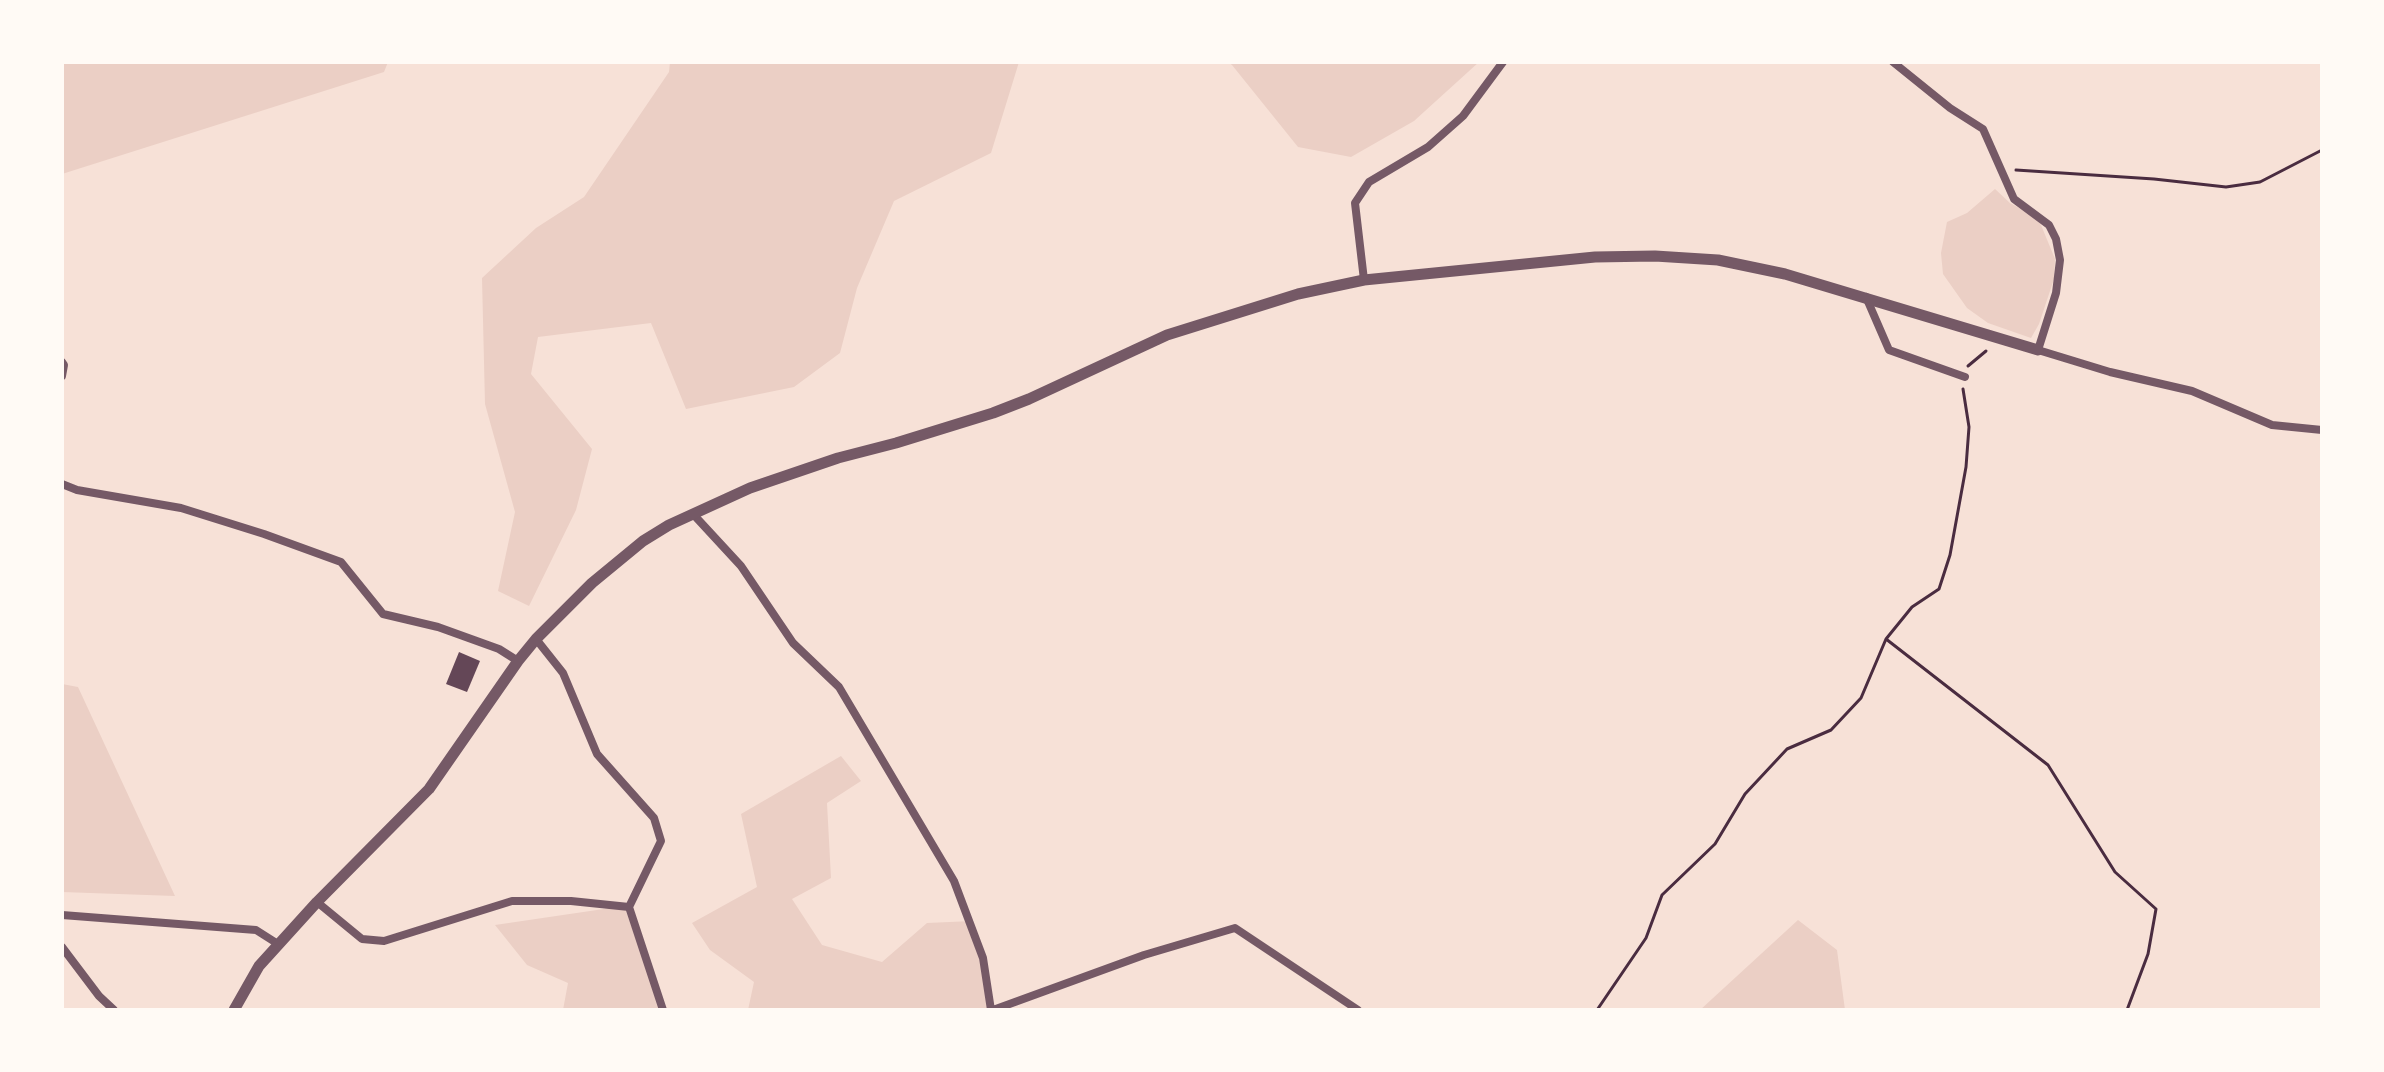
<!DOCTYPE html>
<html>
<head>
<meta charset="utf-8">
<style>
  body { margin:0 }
  #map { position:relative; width:2384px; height:1072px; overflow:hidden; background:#f7e1d7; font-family:Signika,sans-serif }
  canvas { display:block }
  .frame { position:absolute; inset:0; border:64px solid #fffaf5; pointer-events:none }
</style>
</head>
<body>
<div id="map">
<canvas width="2384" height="1072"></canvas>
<div class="frame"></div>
</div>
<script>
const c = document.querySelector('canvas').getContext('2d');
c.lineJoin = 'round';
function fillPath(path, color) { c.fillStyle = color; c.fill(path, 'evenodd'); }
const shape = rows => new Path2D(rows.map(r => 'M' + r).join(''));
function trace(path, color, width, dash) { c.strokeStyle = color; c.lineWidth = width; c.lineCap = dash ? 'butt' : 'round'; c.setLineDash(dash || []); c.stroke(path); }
fillPath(shape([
  [62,62,388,62,384,72,62,174],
  [670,62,1019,62,991,153,894,201,857,288,840,353,794,387,686,409,651,323,538,337,531,374,592,449,576,510,529,606,498,591,515,512,485,404,482,278,536,228,584,197,669,72],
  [1228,62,1479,62,1414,121,1351,157,1298,147,1232,65],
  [1995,189,2010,203,2034,216,2041,225,2055,259,2054,279,2039,324,2031,338,1988,323,1967,308,1943,274,1941,253,1947,222,1967,213],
  [62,684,78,687,175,896,62,892],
  [841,756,861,781,827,803,831,878,792,899,822,945,882,962,927,923,972,921,991,1010,748,1010,754,982,710,950,692,923,757,887,741,814],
  [624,906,662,1010,563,1010,568,983,527,965,495,925],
  [1798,920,1837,950,1845,1010,1700,1010]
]), '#ebcfc5');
fillPath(shape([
  [459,652,480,661,467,692,446,684]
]), '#644757');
trace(shape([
  [2016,170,2154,179,2226,187,2260,182,2322,150],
  [1968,366,1986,351],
  [1886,639,2048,765,2115,872,2156,909,2148,954,2127,1010],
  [1597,1010,1646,938,1662,895,1715,844,1745,794,1787,749,1831,730,1861,698,1886,639,1912,607,1939,589,1950,555,1966,467,1969,427,1963,389]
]), '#4a2c40', 3);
trace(shape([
  [1893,62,1950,108,1983,129,2014,199,2049,225,2056,239,2060,260,2056,293,2038,350,2110,372,2192,391,2272,425,2322,430],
  [1364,280,1355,203,1369,182,1428,147,1463,116,1503,62],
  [1866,297,1889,350,1965,377],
  [62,362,64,365,62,376],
  [62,484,77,490,181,508,264,534,341,562,383,614,438,627,499,649,518,661],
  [693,514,741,566,793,643,839,687,954,881,983,958,991,1010],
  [536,639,563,673,597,754,654,818,661,841,629,907,663,1010],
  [317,902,362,939,384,941,512,901,571,901,629,907],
  [62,915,256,930,278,944],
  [62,947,99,996,114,1010],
  [993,1010,1144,955,1235,928,1358,1010]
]), '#755966', 8);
trace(shape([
  [234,1010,259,966,317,902,429,789,518,661,536,639,592,583,643,541,669,525,750,488,838,458,896,443,993,413,1029,399,1167,335,1298,294,1364,280,1595,257,1655,256,1718,260,1785,274,2038,350]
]), '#755966', 11);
</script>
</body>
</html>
